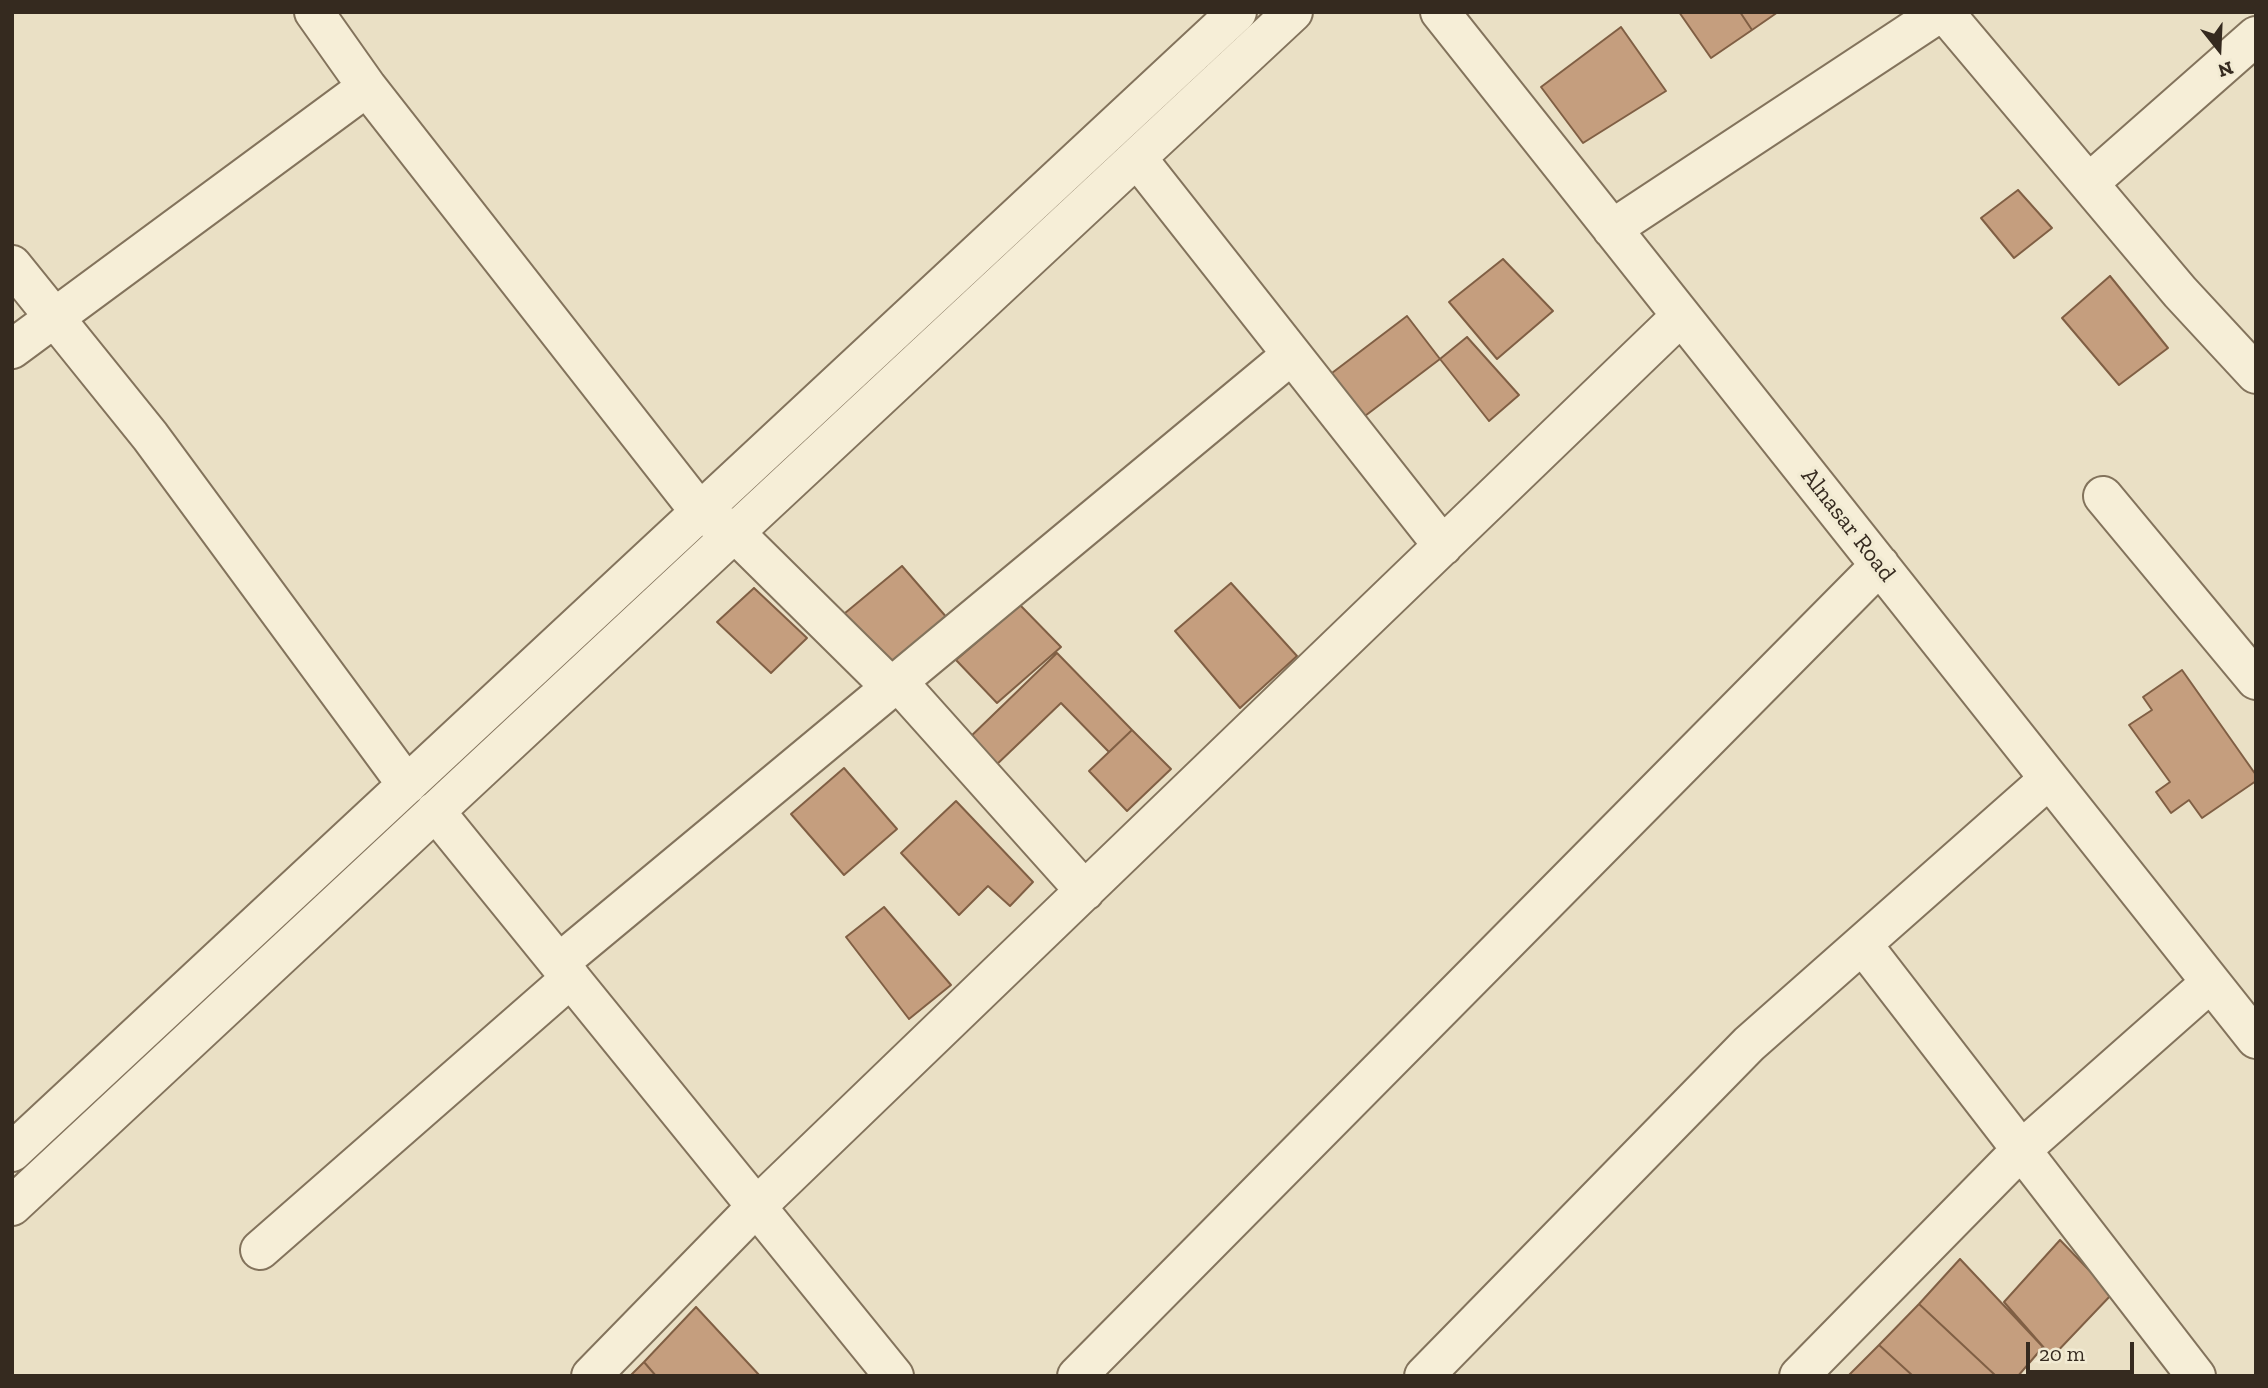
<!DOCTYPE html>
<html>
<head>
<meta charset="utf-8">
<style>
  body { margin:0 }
  #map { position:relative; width:2268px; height:1388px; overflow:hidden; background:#eae0c5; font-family:"Zilla Slab",serif }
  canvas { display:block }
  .frame { position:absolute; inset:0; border:14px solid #352a1f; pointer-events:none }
  .north { position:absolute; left:2184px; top:14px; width:70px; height:70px; -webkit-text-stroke:5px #f2ebd3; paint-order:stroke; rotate:162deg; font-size:19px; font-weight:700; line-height:28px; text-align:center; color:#352a1f }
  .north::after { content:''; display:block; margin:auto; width:24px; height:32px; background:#352a1f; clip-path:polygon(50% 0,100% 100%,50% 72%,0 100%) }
  .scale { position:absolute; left:2026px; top:1342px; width:108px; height:32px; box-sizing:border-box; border:4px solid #352a1f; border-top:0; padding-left:9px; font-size:21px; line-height:24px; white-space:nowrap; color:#352a1f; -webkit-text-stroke:5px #f2ebd3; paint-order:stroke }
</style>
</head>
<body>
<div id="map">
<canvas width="2268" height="1388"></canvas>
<div class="frame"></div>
<div class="north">N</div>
<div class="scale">20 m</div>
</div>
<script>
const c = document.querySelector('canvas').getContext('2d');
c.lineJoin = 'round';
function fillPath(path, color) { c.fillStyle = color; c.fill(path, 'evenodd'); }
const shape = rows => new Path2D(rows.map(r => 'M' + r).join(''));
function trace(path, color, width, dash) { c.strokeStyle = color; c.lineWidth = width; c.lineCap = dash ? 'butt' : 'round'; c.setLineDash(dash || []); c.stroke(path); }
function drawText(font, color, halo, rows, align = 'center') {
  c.font = font + ' "Zilla Slab",serif'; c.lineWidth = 7; c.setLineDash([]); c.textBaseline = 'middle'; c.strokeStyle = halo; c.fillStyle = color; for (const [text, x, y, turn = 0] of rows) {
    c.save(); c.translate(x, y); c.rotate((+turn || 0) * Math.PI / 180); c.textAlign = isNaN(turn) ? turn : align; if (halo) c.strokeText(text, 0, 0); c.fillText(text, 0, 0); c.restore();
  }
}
const building = shape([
  [1679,12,1740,12,1752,30,1711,58,1679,12],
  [1740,12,1778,12,1752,30,1740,12],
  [1621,27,1666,91,1583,143,1541,87,1621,27],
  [2018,190,2052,228,2014,258,1981,218,2018,190],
  [1503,259,1553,311,1497,359,1449,302,1503,259],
  [2110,276,2168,348,2119,385,2062,318,2110,276],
  [1407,316,1440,359,1361,419,1328,376,1407,316],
  [1467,337,1519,395,1489,421,1440,359,1467,337],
  [902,566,948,619,886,670,839,618,902,566],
  [1231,583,1297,656,1240,708,1175,631,1231,583],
  [754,588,807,638,771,673,717,622,754,588],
  [1020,605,1061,647,997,703,956,660,1020,605],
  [1057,653,1132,730,1109,752,1061,703,993,768,966,741,1057,653],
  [2182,670,2256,775,2256,781,2202,818,2189,800,2171,813,2156,792,2170,782,2129,725,2152,710,2143,697,2182,670],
  [1132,730,1171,769,1127,811,1089,771,1132,730],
  [844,768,897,829,844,875,791,814,844,768],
  [956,801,1033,882,1010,906,988,886,959,915,901,853,956,801],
  [884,907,951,985,909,1019,846,937,884,907],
  [2060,1240,2112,1294,2052,1357,2004,1302,2060,1240],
  [1960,1259,2043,1347,2018,1376,1996,1376,1919,1304,1960,1259],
  [1919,1304,1996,1376,1913,1376,1879,1345,1919,1304],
  [696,1307,760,1376,656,1376,644,1362,696,1307],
  [1879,1345,1913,1376,1848,1376,1879,1345],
  [644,1362,656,1376,630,1376,644,1362]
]);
fillPath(building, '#c59e7e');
trace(building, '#805f44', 2);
const minor = shape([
  [314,12,367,87,700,512,734,532,890,686],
  [1440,12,2256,1039],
  [1944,12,2180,292,2256,374],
  [1137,158,1443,546],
  [2089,183,2256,36],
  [1612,229,1941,12],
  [12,265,150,436,407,785],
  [12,349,367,87],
  [2103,496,2256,680],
  [897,681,1085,891],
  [435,811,894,1376],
  [1863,945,2196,1376],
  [559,963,1290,356],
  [12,1152,1237,12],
  [12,1206,1293,12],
  [260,1250,571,978],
  [591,1376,755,1208,1681,316],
  [1077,1376,1880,565],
  [1424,1376,1749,1044,2049,779],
  [1799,1376,2020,1151,2210,983]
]);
trace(minor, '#83735c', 42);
trace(minor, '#f6eed7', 38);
drawText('24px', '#352a1f', '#f2ebd3', [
  ["Alnasar Road",1848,525,52]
]);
</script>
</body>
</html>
